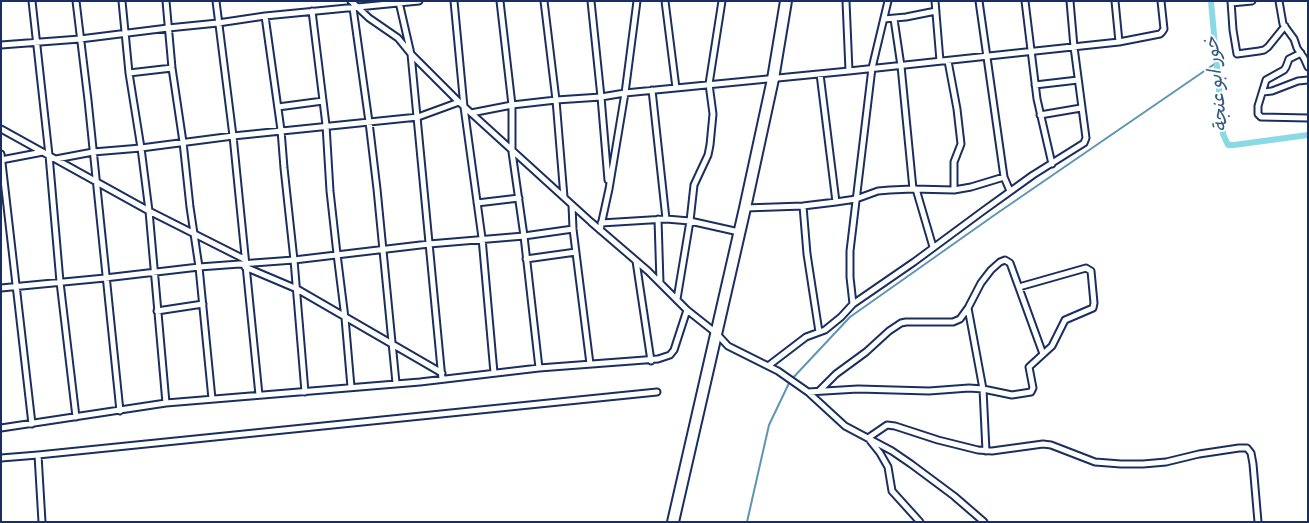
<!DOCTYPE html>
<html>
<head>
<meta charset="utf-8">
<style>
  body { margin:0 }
  #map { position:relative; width:1309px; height:523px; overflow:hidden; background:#fff; font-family:"Indie Flower",sans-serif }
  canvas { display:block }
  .frame { position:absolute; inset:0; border:2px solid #1b2f5e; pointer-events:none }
</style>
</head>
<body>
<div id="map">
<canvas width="1309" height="523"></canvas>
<div class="frame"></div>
</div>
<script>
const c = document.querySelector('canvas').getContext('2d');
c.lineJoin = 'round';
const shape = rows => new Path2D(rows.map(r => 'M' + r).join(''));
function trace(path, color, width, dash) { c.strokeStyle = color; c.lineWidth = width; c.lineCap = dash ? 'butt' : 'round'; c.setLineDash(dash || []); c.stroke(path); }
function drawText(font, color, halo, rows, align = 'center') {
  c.font = font + ' "Indie Flower","Playpen Sans Arabic",sans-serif'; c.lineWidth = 4; c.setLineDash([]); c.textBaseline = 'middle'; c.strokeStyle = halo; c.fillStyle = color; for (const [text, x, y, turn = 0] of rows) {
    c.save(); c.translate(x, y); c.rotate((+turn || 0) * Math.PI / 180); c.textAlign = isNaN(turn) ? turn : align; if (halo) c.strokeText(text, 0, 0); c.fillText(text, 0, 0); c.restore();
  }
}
trace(shape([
  [747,522,769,425,790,381,850,317,996,214,1216,63]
]), '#5e96b0', 2);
trace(shape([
  [1211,1,1223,134,1228,145,1234,145,1308,135]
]), '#8adae6', 6);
const street = shape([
  [32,1,49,155,60,282,76,417],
  [76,1,88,100,120,411],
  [122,1,129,73,141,148,149,211,166,403],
  [166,1,172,68,183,142,190,207,199,267,212,399],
  [216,1,233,136,259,395],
  [351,1,369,18,398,38,411,54,459,102,591,222,648,271,687,310,716,333,728,346,778,371,808,392,845,426,892,451,911,464,954,496,984,522],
  [454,1,464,107,482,238,494,373],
  [500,1,512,105,512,152,524,236,539,368],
  [544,1,556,100,564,197],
  [591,1,601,97,608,180],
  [665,1,676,88],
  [846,1,849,71],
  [935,1,940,61],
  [979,1,1004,177,1010,191],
  [1025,1,1037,99,1052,164],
  [1115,1,1119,42],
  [1231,1,1233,30,1237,54,1259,51,1264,50,1268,47,1285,26],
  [1279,1,1283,24,1294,39,1297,48,1304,58,1308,67],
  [399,2,411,54,442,379],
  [1231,3,1252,1],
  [353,8,369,122,377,189,396,383],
  [312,11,326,125,330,191,337,254,345,318,351,387],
  [265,16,281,130,284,168,294,260,305,392],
  [884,19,906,17,936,11],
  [894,19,901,66,913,189],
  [1,45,80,39,168,28,218,23,265,16,419,1],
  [1301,53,1289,59,1286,67,1284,70,1266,80,1258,106,1258,114,1261,117,1308,118],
  [948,61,957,109,961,144,954,162,954,190],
  [129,73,172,68],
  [820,74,836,202],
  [1035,85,1078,80],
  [652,90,666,219],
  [1263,92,1272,91,1298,81,1308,80],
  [278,107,323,101],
  [471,113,512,105,556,100,601,97,625,93,849,71,1119,42,1160,34,1162,32,1164,29,1161,1],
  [1040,115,1081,108],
  [1,129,149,211,244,259],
  [1,154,32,424],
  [56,159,93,152,141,148,233,136,418,117,459,102],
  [1,160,43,152],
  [916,189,933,247],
  [477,203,519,198],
  [572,205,573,229,590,364],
  [803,206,807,254,819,332],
  [745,208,803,206,836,202,856,199,878,191,890,190,913,189,954,190,971,187,1004,177],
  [658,219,660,283],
  [601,223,666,219,690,221,739,232],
  [600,230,609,189,625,93,637,1],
  [526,259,576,252],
  [636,261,651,361],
  [245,267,297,289,442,373],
  [1,288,105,278,199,267,294,260,429,244,524,236,573,229],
  [677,299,690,221,694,185,708,155,710,145,713,114,709,84,722,1],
  [853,304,850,277,850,251,872,68,888,1],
  [968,308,983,389,986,451],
  [157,311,203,304],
  [768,366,806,337,825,330,841,317,853,304,914,262,983,211,1033,175,1084,143,1086,138,1074,47,1070,1],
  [819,391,836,374,866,352,889,331,901,323,906,322,953,322,960,319,968,308,981,283,991,270,1000,262,1005,260,1010,263,1043,354],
  [808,392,858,389,929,391,969,388,983,389,1012,395,1031,392,1033,388,1029,367,1052,346,1065,320,1093,308,1094,303,1091,271,1086,268,1019,287],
  [1,428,166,403,420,382,539,368,658,359,670,355,674,350,687,310],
  [38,455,42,522],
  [1,458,38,455,657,392],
  [920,522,892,491,888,467,880,453,868,438,887,425,895,426,938,440,978,450,992,451,1043,444,1051,445,1095,462,1121,464,1143,464,1166,462,1199,454,1239,448,1247,448,1251,453,1253,464,1258,522]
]);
const highway = shape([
  [673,522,745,208,773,79,786,1]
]);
trace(street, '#1b2f5e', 9);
trace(highway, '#1b2f5e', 14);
trace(street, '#fff', 5);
trace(highway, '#fff', 10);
drawText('italic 19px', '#375a80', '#fff', [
  ["خور ابو عنجة",1219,84,-96]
]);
</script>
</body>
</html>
